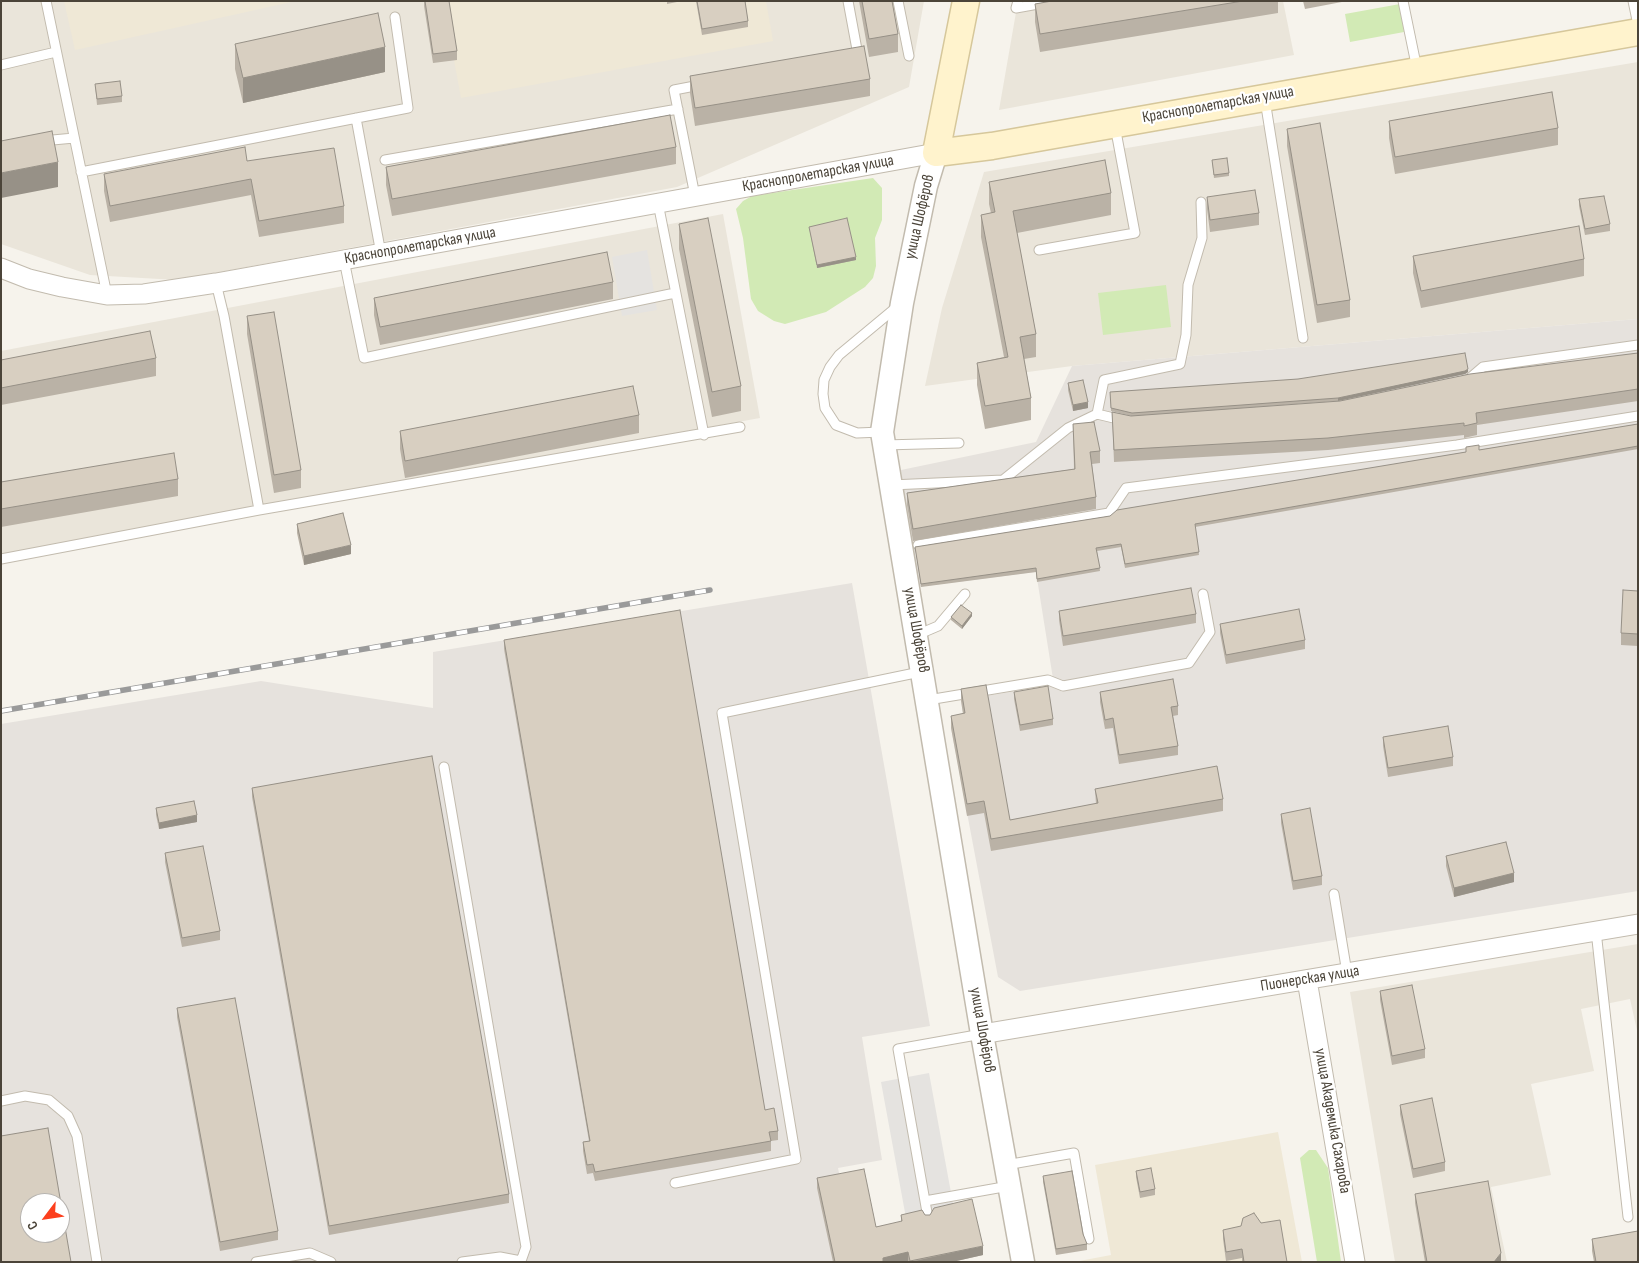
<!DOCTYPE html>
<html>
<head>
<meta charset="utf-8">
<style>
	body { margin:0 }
	#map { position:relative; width:1639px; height:1263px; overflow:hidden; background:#f6f3ec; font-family:"Sofia Sans Condensed",sans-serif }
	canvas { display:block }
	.frame { position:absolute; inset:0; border:2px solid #4b4439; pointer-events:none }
	.north { position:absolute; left:20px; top:1193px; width:50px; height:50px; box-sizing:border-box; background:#fff; border:1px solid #b7b4b0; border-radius:50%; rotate:239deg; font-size:14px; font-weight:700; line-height:20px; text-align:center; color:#4b4439 }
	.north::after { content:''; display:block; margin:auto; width:18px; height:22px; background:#fc3f1d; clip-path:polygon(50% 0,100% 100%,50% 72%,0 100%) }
</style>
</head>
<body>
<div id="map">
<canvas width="1639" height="1263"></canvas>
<div class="frame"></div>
<div class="north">С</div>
</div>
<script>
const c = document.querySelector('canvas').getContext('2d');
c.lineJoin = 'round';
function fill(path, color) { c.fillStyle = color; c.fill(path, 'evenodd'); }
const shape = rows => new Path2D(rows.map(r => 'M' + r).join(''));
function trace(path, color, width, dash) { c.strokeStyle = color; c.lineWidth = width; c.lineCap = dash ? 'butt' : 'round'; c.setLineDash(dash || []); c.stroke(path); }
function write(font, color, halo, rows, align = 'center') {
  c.font = font + ' "Sofia Sans Condensed",sans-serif'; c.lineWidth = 4.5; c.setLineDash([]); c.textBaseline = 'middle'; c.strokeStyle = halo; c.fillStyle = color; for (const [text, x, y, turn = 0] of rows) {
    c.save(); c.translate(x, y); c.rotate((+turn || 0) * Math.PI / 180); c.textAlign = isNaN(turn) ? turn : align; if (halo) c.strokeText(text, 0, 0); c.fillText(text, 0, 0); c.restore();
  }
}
fill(shape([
	[1,1,924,1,909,87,677,187,177,280,90,275,1,244],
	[1018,1,1283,1,1294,55,999,110],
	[1638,62,1638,319,1072,366,925,386,942,308,984,172],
	[723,214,760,418,1,554,1,351],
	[1638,944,1638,1035,1630,999,1581,1009,1594,1071,1531,1084,1551,1175,1491,1187,1507,1262,1395,1262,1350,992]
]), '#eae5da');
fill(shape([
	[1638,319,1638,891,1020,991,998,977,951,728,965,725,961,700,1054,685,1036,572,917,587,901,470,1036,442,1072,366],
	[852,583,930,1026,862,1037,882,1160,838,1168,857,1262,1,1262,1,724,261,681,433,708,433,652],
	[30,1203,60,1203,60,1233,30,1233]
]), '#e6e2dd');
fill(shape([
	[64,1,296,1,75,50],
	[443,1,766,1,773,41,461,98],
	[1278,1132,1302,1262,1074,1262,1111,1255,1095,1165]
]), '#efe8d6');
fill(shape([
	[1400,4,1404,32,1350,42,1345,14],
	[873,178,882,188,882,220,875,238,876,266,873,278,865,287,826,312,785,324,774,321,758,311,751,299,743,238,736,209,743,201,752,196],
	[1166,285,1171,327,1103,335,1098,293],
	[1309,1150,1316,1150,1328,1168,1341,1262,1317,1262,1300,1158]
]), '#d2eab5');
fill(shape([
	[647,250,657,310,622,316,612,257],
	[929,1073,954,1209,906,1218,881,1082]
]), '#e5e3e0');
const service = shape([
	[46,1,107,295],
	[848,1,858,55,855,56],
	[898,1,909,56],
	[1018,1,1016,8,1055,1],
	[1403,1,1417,69],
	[1633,1,1638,25],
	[1,65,56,52],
	[1265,100,1303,338],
	[356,118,381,254],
	[42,141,74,138],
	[385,160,678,109],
	[81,172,408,108,395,17],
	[695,196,674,90,700,85],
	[658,203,704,435],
	[1039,250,1135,233,1115,126],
	[344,260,364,358,675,293],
	[216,283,224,316,259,510],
	[1469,379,1483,367,1638,345],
	[1097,414,1104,380,1180,364,1186,335,1188,285,1202,238,1201,202],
	[882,432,857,433,836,425,825,408,823,394,824,380,830,367,839,355,898,306],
	[884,445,959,443],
	[891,485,1003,480,1068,428,1097,414,1122,420],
	[918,545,1109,513,1126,488,1457,445,1638,416],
	[1,559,259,510,740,427],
	[917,635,938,626,965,594],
	[928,700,1048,680,1063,686,1189,663,1210,632,1203,594],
	[444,767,526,1247,521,1261,500,1257,462,1262],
	[1334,894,1347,973],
	[1596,931,1628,1217],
	[1,1101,25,1096,49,1100,68,1116,77,1136,97,1262],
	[1006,1165,1074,1153,1089,1239],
	[675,1183,796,1159,722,713,920,672],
	[925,1201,1009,1186],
	[928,1218,898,1049,982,1034],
	[256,1262,310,1253,331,1262]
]);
const minor = shape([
	[1,268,29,279,62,287,107,295,144,294,216,283,936,153],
	[1307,980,1355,1262],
	[982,1034,1638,924]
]);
const tertiary = shape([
	[936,153,926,186,902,303,882,432,982,1034,1023,1262]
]);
const secondary = shape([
	[966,1,936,153,992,146,1638,32]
]);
trace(service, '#c2bbae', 11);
trace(minor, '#c2bbae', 21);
trace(tertiary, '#c2bbae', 25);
trace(secondary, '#d6c79b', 29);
trace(service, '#fff', 9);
trace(minor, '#fff', 19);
trace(tertiary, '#fff', 22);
trace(secondary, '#fff3cd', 26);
const rail = shape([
	[1,711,710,590]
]);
trace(rail, '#9a9a9a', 5.5);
trace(rail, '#fff', 4, [11]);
fill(shape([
	[424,1,449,1,457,51,457,60,433,63,424,6],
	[667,1,682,1,667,4],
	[696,1,745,1,748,21,748,27,702,35],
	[859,1,892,1,898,34,898,52,869,57],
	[1052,1,1278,1,1278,13,1040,52,1035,22,1035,4],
	[1303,1,1347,1,1305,9],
	[235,44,385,72,243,103,235,69],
	[690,76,870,79,870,96,695,126,690,93],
	[95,84,122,96,122,102,97,105],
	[1389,121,1558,128,1558,145,1395,174,1389,138],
	[1287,129,1350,300,1350,317,1317,323,1287,146],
	[676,147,676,164,392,216,386,185,386,167],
	[1212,160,1229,173,1229,176,1214,178],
	[247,161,344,206,344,223,259,237,251,195,110,222,104,191,104,174],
	[989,182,1111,193,1111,215,1017,233,1036,334,1036,357,1024,359,1031,398,1031,420,985,429,977,385,977,363,1004,357,981,237,981,215,991,213,989,204],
	[1207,197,1259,213,1259,225,1210,232,1207,209],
	[1579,199,1610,224,1610,231,1585,235,1579,206],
	[679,224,741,386,741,411,712,417,679,249],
	[809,227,856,260,817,268],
	[1413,256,1584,259,1584,276,1421,308,1413,273],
	[613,282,613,299,380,345,374,315,374,298],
	[247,316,301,470,301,488,274,493,247,334],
	[1638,353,1638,401,1477,425,1477,435,1464,438,1464,435,1328,450,1114,462,1112,412,1131,416,1340,401],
	[156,358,156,376,1,405,1,360],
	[1468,372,1465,374,1338,401,1132,416,1111,411,1110,392],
	[1068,383,1088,408,1073,411,1068,390],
	[639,415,639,433,405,478,400,449,400,431],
	[1073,424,1100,451,1100,463,1092,464,1096,497,1096,509,913,541,907,505,907,493,1074,469],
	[1638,424,1638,449,1195,527,1199,555,1125,568,1121,547,1097,551,1100,571,1037,582,1036,572,921,587,915,547,1110,516,1466,452,1466,447,1479,450],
	[178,479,178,496,1,527,1,482],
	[297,524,351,554,304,565,297,533],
	[1638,591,1638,646,1621,645,1621,633],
	[1059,611,1196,614,1196,623,1063,646,1059,620],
	[972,616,962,629,951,620,951,617],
	[1220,624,1305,640,1305,649,1226,664,1220,633],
	[504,640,765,1110,778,1131,778,1140,771,1141,771,1151,595,1181,593,1173,587,1174,583,1151,583,1142,589,1141,504,649],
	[961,689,1010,820,1096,804,1095,789,1223,799,1223,811,991,851,984,813,967,816,951,728,951,716,963,714,961,701],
	[1014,692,1053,719,1053,725,1020,731,1014,699],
	[1100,692,1178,706,1178,715,1173,716,1178,746,1178,755,1119,764,1113,728,1105,729,1100,702],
	[1383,737,1453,757,1453,766,1388,777,1383,746],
	[252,788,509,1194,509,1203,329,1235,252,797],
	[156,808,197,822,159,829,156,815],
	[1281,814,1322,876,1322,885,1293,890,1281,823],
	[165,853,220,931,220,940,182,947,165,862],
	[1446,856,1514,882,1454,897,1446,866],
	[1380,991,1425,1049,1425,1058,1392,1065,1380,1000],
	[177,1008,278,1231,278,1240,220,1251,177,1017],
	[1400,1105,1445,1162,1445,1171,1413,1178,1400,1114],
	[1136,1171,1155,1189,1155,1195,1140,1198,1136,1177],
	[1043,1176,1087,1244,1087,1250,1056,1255,1043,1182],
	[817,1178,876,1227,901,1222,901,1215,925,1215,983,1255,952,1262,833,1262,817,1188],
	[1415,1194,1501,1262,1425,1262,1415,1203],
	[1223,1230,1287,1262,1242,1262,1242,1258,1226,1261,1223,1239],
	[1592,1239,1638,1262,1594,1262,1592,1251]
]), '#bab2a6');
fill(shape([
	[385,47,385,72,243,103,243,78],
	[58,162,58,187,1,198,1,173],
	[856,257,856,260,817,268,817,265],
	[1468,369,1468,372,1465,374,1338,401,1338,398],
	[1088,402,1088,408,1073,411,1073,405],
	[351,545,351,554,304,565,304,556],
	[972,613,972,616,962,629,962,626],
	[197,815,197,822,159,829,159,823],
	[1514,873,1514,882,1454,897,1454,888],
	[983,1246,983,1255,952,1262,910,1262],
	[908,1252,908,1261,883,1262,883,1258],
	[1501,1253,1501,1262,1494,1262]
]), '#979187');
const building = shape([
	[425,1,449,1,457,51,433,54,425,1],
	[697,1,745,1,748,21,702,29,697,1],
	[862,1,892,1,898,34,869,39,862,1],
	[1052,1,1243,1,1040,34,1035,4,1052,1],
	[378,13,385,47,243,78,235,44,378,13],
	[864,46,870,79,695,108,690,76,864,46],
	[120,81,122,96,97,99,95,84,120,81],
	[1552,92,1558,128,1395,157,1389,121,1552,92],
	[670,115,676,147,392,199,386,167,670,115],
	[1320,123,1350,300,1317,305,1287,129,1320,123],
	[52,131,58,162,1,173,1,141,52,131],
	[245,147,247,161,334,148,344,206,259,221,251,179,110,206,104,174,245,147],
	[1227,158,1229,173,1214,175,1212,160,1227,158],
	[1105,160,1111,193,1013,211,1036,334,1020,337,1031,398,985,406,977,363,1008,357,981,215,995,212,989,182,1105,160],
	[1255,190,1259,213,1210,220,1207,197,1255,190],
	[1604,196,1610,224,1585,229,1579,199,1604,196],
	[708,218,741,386,712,392,679,224,708,218],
	[847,218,856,257,817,265,809,227,847,218],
	[1579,226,1584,259,1421,291,1413,256,1579,226],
	[607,252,613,282,380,327,374,298,607,252],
	[274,312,301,470,274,475,247,316,274,312],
	[150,331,156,358,1,388,1,360,150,331],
	[1465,353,1468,369,1465,371,1338,398,1132,413,1111,408,1110,392,1298,379,1465,353],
	[1638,353,1638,389,1476,413,1477,423,1464,426,1464,423,1328,438,1114,450,1112,412,1131,416,1340,401,1470,374,1638,353],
	[1083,380,1088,402,1073,405,1068,383,1083,380],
	[633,386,639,415,405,461,400,431,633,386],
	[1094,422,1100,451,1090,452,1096,497,913,529,907,493,1075,469,1073,424,1094,422],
	[1638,424,1638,446,1195,524,1199,552,1125,564,1121,544,1096,548,1100,568,1037,579,1036,568,921,584,915,547,1110,516,1117,510,1466,452,1466,447,1479,445,1479,450,1638,424],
	[174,453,178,479,1,509,1,482,174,453],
	[343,513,351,545,304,556,297,524,343,513],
	[1191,588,1196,614,1063,636,1059,611,1191,588],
	[1623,590,1638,591,1638,634,1621,633,1623,590],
	[961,605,972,613,962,626,951,617,961,605],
	[1299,609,1305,640,1226,655,1220,624,1299,609],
	[680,610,765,1110,774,1108,778,1131,769,1132,771,1141,595,1172,593,1164,587,1165,583,1142,590,1141,504,640,680,610],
	[1173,679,1178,706,1171,707,1178,746,1119,755,1113,718,1105,720,1100,692,1173,679],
	[986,685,1010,820,1098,803,1095,789,1217,766,1223,799,991,839,984,801,967,804,951,716,965,713,961,689,986,685],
	[1048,686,1053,719,1020,725,1014,692,1048,686],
	[1448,726,1453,757,1388,768,1383,737,1448,726],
	[432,756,509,1194,329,1226,252,788,432,756],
	[194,801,197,815,159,823,156,808,194,801],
	[1310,808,1322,876,1293,881,1281,814,1310,808],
	[1506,842,1514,873,1454,888,1446,856,1506,842],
	[203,846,220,931,182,938,165,853,203,846],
	[1412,985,1425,1049,1392,1056,1380,991,1412,985],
	[235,998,278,1231,220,1242,177,1008,235,998],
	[1432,1098,1445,1162,1413,1169,1400,1105,1432,1098],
	[48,1128,71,1262,1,1262,1,1136,48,1128],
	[30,1203,60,1203,60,1233,30,1233,30,1203],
	[1151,1168,1155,1189,1140,1192,1136,1171,1151,1168],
	[864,1169,876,1227,902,1221,901,1215,922,1210,925,1215,930,1215,934,1208,972,1199,983,1246,910,1261,908,1252,883,1258,883,1262,835,1262,817,1178,864,1169],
	[1072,1171,1083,1234,1087,1244,1056,1249,1043,1176,1072,1171],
	[1488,1181,1501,1253,1494,1262,1427,1262,1415,1194,1488,1181],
	[1254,1213,1261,1223,1280,1220,1287,1262,1244,1262,1242,1249,1226,1252,1223,1230,1241,1226,1243,1218,1254,1213],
	[1638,1231,1638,1262,1596,1262,1592,1239,1638,1231]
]);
fill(building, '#d8cfc1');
trace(building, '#979187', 1);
write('16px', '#4b4439', '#fff', [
	["Краснопролетарская улица",1218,105,-10],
	["Краснопролетарская улица",818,174,-10],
	["улица Шофёров",920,217,-77],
	["Краснопролетарская улица",420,246,-10],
	["улица Шофёров",916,630,80],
	["Пионерская улица",1310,979,-9],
	["улица Шофёров",982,1030,80],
	["улица Академика Сахарова",1332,1121,80]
]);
</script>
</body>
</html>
